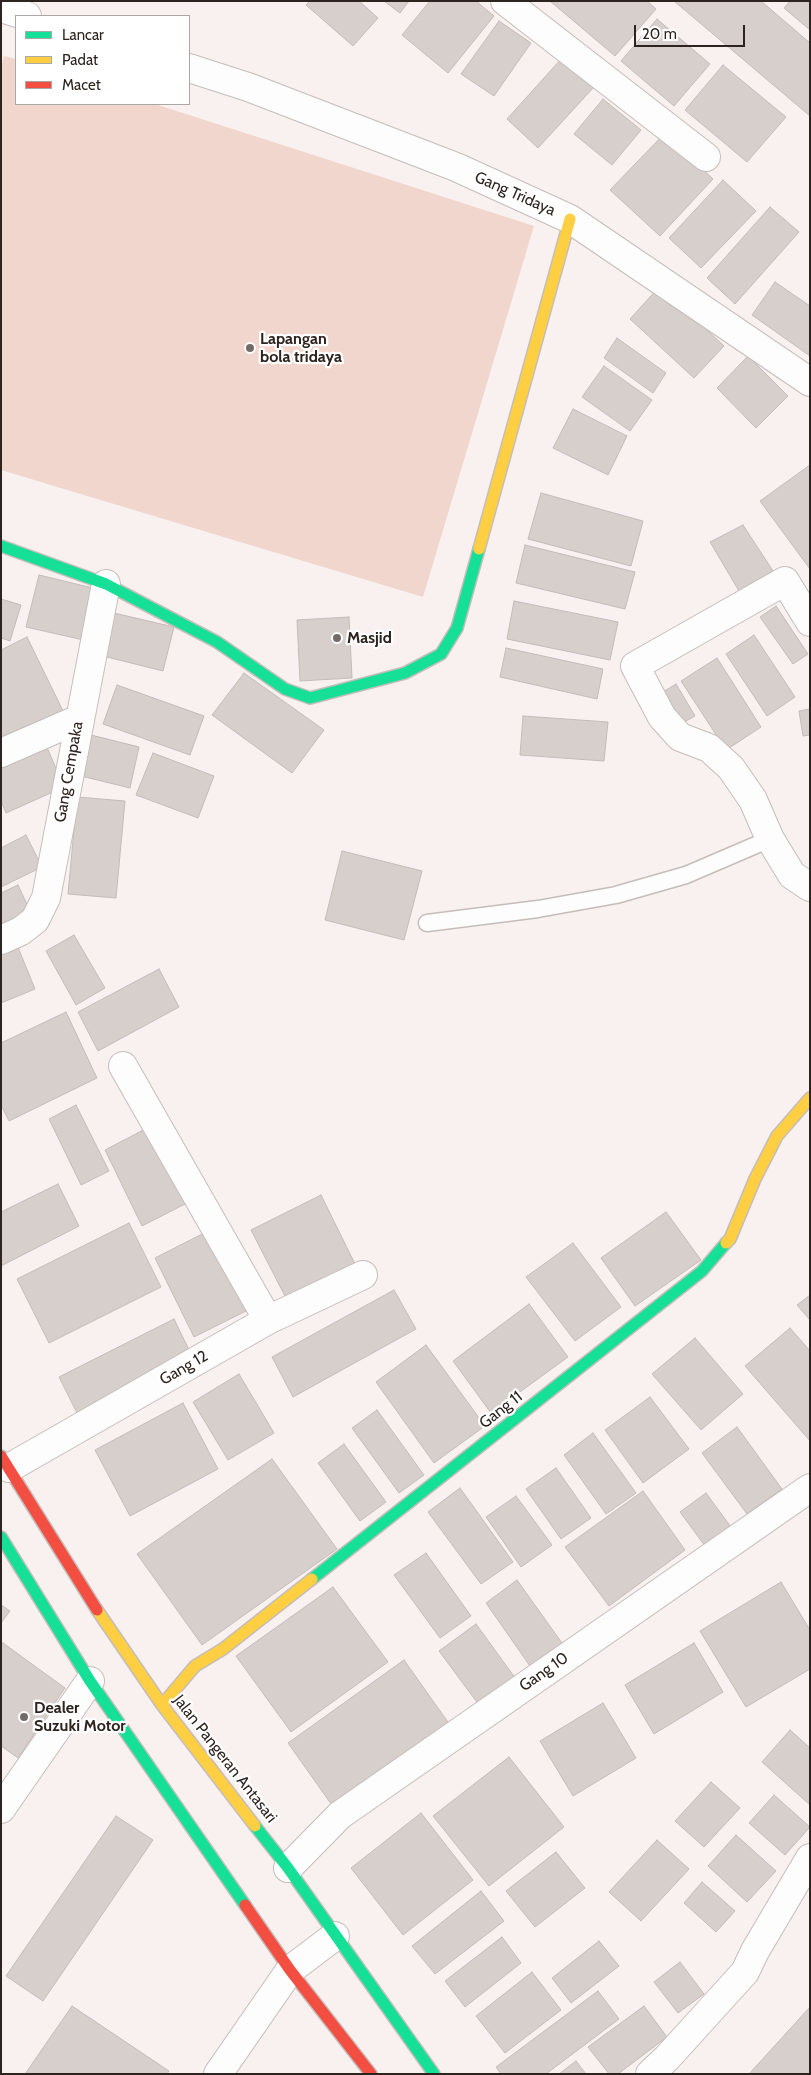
<!DOCTYPE html>
<html>
<head>
<meta charset="utf-8">
<style>
	body { margin:0 }
	#map { position:relative; width:811px; height:2075px; overflow:hidden; background:#f8f1f0; font-family:Cabin,sans-serif }
	canvas { display:block }
	.frame { position:absolute; inset:0; border:2px solid #2d231f; pointer-events:none }
	.legend { position:absolute; left:15px; top:15px; width:175px; height:90px; box-sizing:border-box; background:#fff; border:1px solid #aba7a5; margin:0; padding:6px 9px; list-style:none; font-size:15px; color:#2d231f }
	.legend li { display:flex; align-items:center; gap:10px; height:25px }
	.legend b { width:25px; border:1px solid #aba7a5 }
	.scale { position:absolute; left:634px; top:25px; width:111px; height:22px; box-sizing:border-box; border:2px solid #2d231f; border-top:0; padding-left:6px; font-size:15px; line-height:18px; white-space:nowrap; color:#2d231f; -webkit-text-stroke:4px #fff; paint-order:stroke }
</style>
</head>
<body>
<div id="map">
<canvas width="811" height="2075"></canvas>
<div class="frame"></div>
<ul class="legend">
<li><b style="height:6px;background:#16e098"></b>Lancar</li>
<li><b style="height:6px;background:#ffcf43"></b>Padat</li>
<li><b style="height:6px;background:#f24e42"></b>Macet</li>
</ul>
<div class="scale">20 m</div>
</div>
<script>
const c = document.querySelector('canvas').getContext('2d');
c.lineJoin = 'round';
function fill(path, color) { c.fillStyle = color; c.fill(path, 'evenodd'); }
const shape = rows => new Path2D(rows.map(r => 'M' + r).join(''));
function trace(path, color, width, dash) { c.strokeStyle = color; c.lineWidth = width; c.lineCap = dash ? 'butt' : 'round'; c.setLineDash(dash || []); c.stroke(path); }
function write(font, color, halo, rows, align = 'center') {
  c.font = font + ' Cabin,sans-serif'; c.lineWidth = 4.5; c.setLineDash([]); c.textBaseline = 'middle'; c.strokeStyle = halo; c.fillStyle = color; for (const [text, x, y, turn = 0] of rows) {
    c.save(); c.translate(x, y); c.rotate((+turn || 0) * Math.PI / 180); c.textAlign = isNaN(turn) ? turn : align; if (halo) c.strokeText(text, 0, 0); c.fillText(text, 0, 0); c.restore();
  }
}
fill(shape([
	[4,56,16,59,16,104,155,104,534,226,423,597,1,470,1,67]
]), '#f0d6cc');
const building = shape([
	[310,1,359,1,378,18,353,46,306,5,310,1],
	[384,1,409,1,400,13,384,1],
	[430,1,476,1,494,16,448,73,402,35,430,1],
	[550,1,647,1,656,9,615,56,550,1],
	[674,1,761,1,810,43,810,116,674,1],
	[790,1,810,1,810,30,784,8,790,1],
	[657,19,710,64,674,106,621,61,657,19],
	[499,21,531,43,494,96,461,74,499,21],
	[562,58,594,87,538,148,507,119,562,58],
	[723,65,786,117,747,162,685,110,723,65],
	[603,99,641,130,612,165,574,134,603,99],
	[665,133,713,179,660,236,610,190,665,133],
	[723,180,756,211,701,268,669,238,723,180],
	[770,207,799,232,735,304,707,278,770,207],
	[775,282,810,306,810,356,752,315,775,282],
	[660,286,724,346,694,378,630,319,660,286],
	[617,338,666,373,653,393,604,358,617,338],
	[748,356,788,396,756,428,717,388,748,356],
	[604,366,652,400,630,431,582,397,604,366],
	[573,409,627,436,608,475,553,448,573,409],
	[810,465,810,569,760,501,810,465],
	[541,493,643,521,631,566,528,539,541,493],
	[743,525,773,571,739,591,710,542,743,525],
	[525,545,635,572,625,609,516,583,525,545],
	[39,575,101,590,88,641,26,627,39,575],
	[1,599,21,605,10,641,1,638,1,599],
	[514,601,618,622,610,660,507,639,514,601],
	[776,606,808,654,793,664,760,617,776,606],
	[114,613,174,627,163,671,103,656,114,613],
	[349,617,352,678,300,681,297,620,349,617],
	[754,635,795,697,767,716,726,654,754,635],
	[27,637,66,717,1,749,1,650,27,637],
	[506,648,603,669,597,699,500,677,506,648],
	[717,658,761,727,726,750,681,681,717,658],
	[244,673,324,730,292,773,212,715,244,673],
	[676,684,695,716,677,726,658,695,676,684],
	[117,685,204,716,190,755,103,724,117,685],
	[810,709,810,735,803,736,799,711,810,709],
	[523,716,608,722,604,761,520,755,523,716],
	[91,735,139,747,130,788,81,776,91,735],
	[46,745,64,787,6,813,1,801,1,765,46,745],
	[153,753,214,776,198,818,136,795,153,753],
	[77,797,125,801,116,898,68,894,77,797],
	[26,835,42,867,1,887,1,848,26,835],
	[342,851,422,871,404,940,325,920,342,851],
	[18,885,31,913,1,926,1,893,18,885],
	[74,935,105,988,76,1005,46,951,74,935],
	[17,945,35,989,1,1003,1,951,17,945],
	[159,969,179,1007,98,1051,78,1012,159,969],
	[66,1012,97,1078,9,1121,1,1105,1,1043,66,1012],
	[76,1105,109,1171,81,1185,49,1119,76,1105],
	[151,1126,189,1202,142,1226,105,1150,151,1126],
	[58,1184,79,1226,1,1266,1,1212,58,1184],
	[321,1195,357,1268,288,1302,251,1230,321,1195],
	[666,1212,701,1260,635,1306,601,1258,666,1212],
	[129,1223,161,1287,49,1343,17,1279,129,1223],
	[212,1229,252,1308,194,1337,155,1258,212,1229],
	[573,1243,621,1307,575,1341,526,1277,573,1243],
	[394,1290,416,1329,293,1397,272,1357,394,1290],
	[810,1295,810,1320,797,1305,810,1295],
	[529,1304,568,1357,491,1413,453,1361,529,1304],
	[174,1319,192,1356,77,1413,59,1377,174,1319],
	[790,1328,810,1351,810,1441,745,1366,790,1328],
	[695,1338,743,1394,701,1430,652,1374,695,1338],
	[426,1345,485,1426,434,1463,376,1382,426,1345],
	[239,1374,274,1433,228,1460,193,1402,239,1374],
	[650,1397,689,1449,643,1483,605,1430,650,1397],
	[183,1403,218,1469,130,1516,95,1450,183,1403],
	[377,1410,424,1475,399,1493,352,1428,377,1410],
	[737,1427,782,1489,747,1514,702,1453,737,1427],
	[593,1433,636,1493,606,1514,564,1455,593,1433],
	[344,1444,386,1502,360,1521,318,1463,344,1444],
	[272,1459,337,1549,202,1645,137,1554,272,1459],
	[556,1468,591,1518,561,1539,526,1489,556,1468],
	[460,1488,513,1562,481,1584,428,1512,460,1488],
	[643,1491,685,1550,609,1606,565,1547,643,1491],
	[706,1493,731,1527,705,1546,680,1512,706,1493],
	[516,1496,552,1545,521,1567,486,1517,516,1496],
	[426,1553,471,1616,440,1638,394,1575,426,1553],
	[517,1580,562,1643,530,1666,486,1603,517,1580],
	[781,1582,810,1630,810,1669,746,1707,700,1631,781,1582],
	[333,1587,388,1662,291,1732,236,1656,333,1587],
	[1,1605,10,1611,1,1623,1,1605],
	[476,1624,516,1679,479,1705,439,1651,476,1624],
	[3,1643,65,1688,18,1758,1,1746,1,1646,3,1643],
	[694,1643,723,1692,654,1734,625,1685,694,1643],
	[404,1660,450,1725,334,1808,288,1743,404,1660],
	[603,1703,636,1758,573,1796,540,1741,603,1703],
	[790,1730,810,1748,810,1805,762,1762,790,1730],
	[509,1757,564,1827,489,1886,433,1816,509,1757],
	[711,1782,740,1808,704,1847,675,1821,711,1782],
	[774,1795,810,1827,785,1855,749,1823,774,1795],
	[421,1813,473,1880,403,1935,351,1868,421,1813],
	[116,1816,153,1840,43,2001,6,1976,116,1816],
	[736,1835,776,1871,747,1902,708,1866,736,1835],
	[657,1840,689,1869,641,1921,609,1892,657,1840],
	[556,1852,585,1888,535,1927,506,1891,556,1852],
	[702,1882,735,1911,716,1932,684,1903,702,1882],
	[481,1891,504,1921,435,1974,412,1946,481,1891],
	[502,1937,521,1963,465,2007,445,1981,502,1937],
	[599,1941,619,1966,571,2003,552,1978,599,1941],
	[680,1962,704,1994,678,2013,654,1982,680,1962],
	[532,1972,561,2010,505,2053,476,2016,532,1972],
	[598,1991,619,2019,546,2074,501,2074,496,2067,598,1991],
	[72,2006,169,2071,167,2074,25,2074,72,2006],
	[644,2006,667,2037,618,2074,609,2074,588,2047,644,2006],
	[810,2007,810,2074,749,2074,810,2007],
	[576,2061,586,2074,559,2074,576,2061]
]);
fill(building, '#d7cfcc');
trace(building, '#c3bbb9', 1);
const lane = shape([
	[427,923,538,909,616,895,686,875,770,839]
]);
const street = shape([
	[505,1,706,157],
	[1,8,27,16],
	[189,68,248,87,456,167,570,219,810,382],
	[810,622,785,581,635,666,662,717,680,737,709,748,731,768,753,800,770,839,792,875,810,887],
	[1,753,79,719],
	[1,940,21,931,35,920,46,898,106,584],
	[123,1066,268,1320],
	[9,1468,268,1320,363,1275],
	[1,1809,90,1681],
	[288,1868,340,1815,810,1488],
	[218,2074,290,1970,335,1936],
	[650,2074,667,2058,745,1972,755,1951,810,1858]
]);
const fast = shape([
	[1,546,106,584,217,642,285,689,310,698,405,673,441,654,457,628,479,549],
	[1,1537,90,1681,245,1905],
	[312,1579,702,1271,726,1243],
	[255,1826,288,1868,434,2074]
]);
const slow = shape([
	[479,549,570,219],
	[726,1243,730,1239,755,1179,777,1136,810,1098],
	[97,1610,162,1705,255,1826],
	[162,1705,195,1666,223,1649,312,1579]
]);
const jam = shape([
	[1,1456,97,1610],
	[245,1905,290,1970,371,2074]
]);
trace(lane, '#c4bdba', 19);
trace(street, '#c4bdba', 30);
trace(fast, '#c4bdba', 14);
trace(slow, '#c4bdba', 14);
trace(jam, '#c4bdba', 14);
trace(lane, '#fefdfd', 16);
trace(street, '#fefdfd', 28);
trace(fast, '#16e098', 11);
trace(slow, '#ffcf43', 11);
trace(jam, '#f24e42', 11);
for (const [x, y, r, color] of [
	[250,348,5,"#746b68"],
	[337,638,5,"#746b68"],
	[24,1717,5,"#746b68"]
]) { const dot = new Path2D(); dot.arc(x, y, r, 0, 2 * Math.PI); c.fillStyle = color; c.fill(dot); trace(dot, '#fff', 2); }
write('16px', '#2d231f', '#fff', [
	["Gang Tridaya",515,194,24],
	["Gang Cempaka",69,772,-80],
	["Gang 12",184,1368,-30],
	["Gang 11",501,1410,-38],
	["Gang 10",544,1672,-35],
	["Jalan Pangeran Antasari",225,1759,52]
]);
write('bold 16px', '#2d231f', '#fff', [
	["Lapangan",260,339],
	["bola tridaya",260,357],
	["Masjid",347,638],
	["Dealer",34,1708],
	["Suzuki Motor",34,1726]
], 'left');
</script>
</body>
</html>
